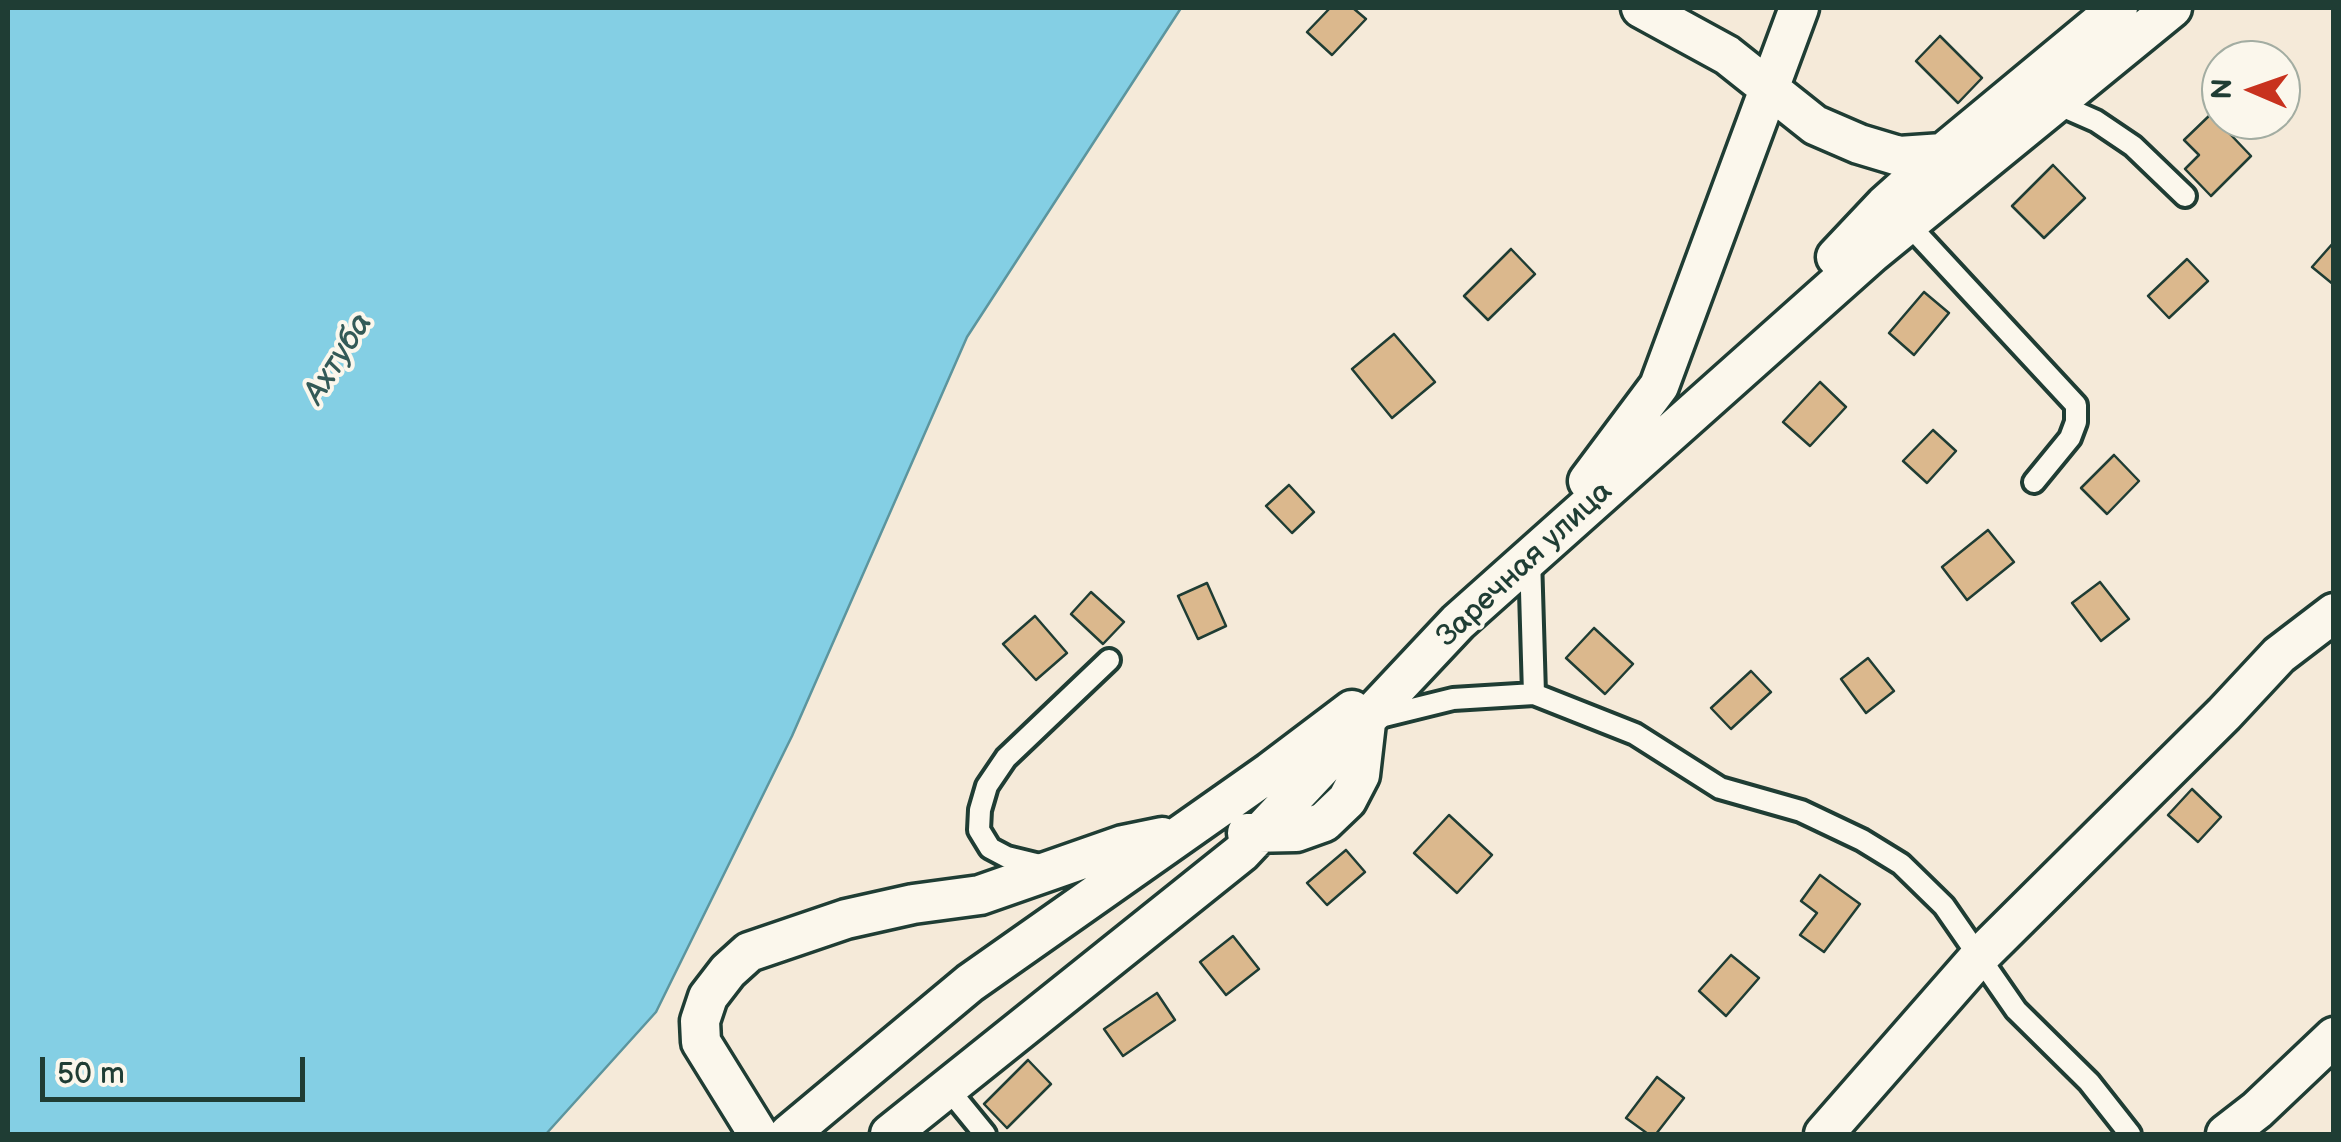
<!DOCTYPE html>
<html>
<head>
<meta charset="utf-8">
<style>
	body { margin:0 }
	#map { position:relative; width:2341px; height:1142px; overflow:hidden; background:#f5ead9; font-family:"Balsamiq Sans",sans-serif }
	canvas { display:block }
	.frame { position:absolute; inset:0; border:10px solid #1f3d34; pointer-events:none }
	.north { position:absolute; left:2201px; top:40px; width:100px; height:100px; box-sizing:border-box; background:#fbf7ec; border:2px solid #a3ada2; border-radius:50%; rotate:272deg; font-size:28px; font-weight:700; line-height:40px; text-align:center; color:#1f3d34 }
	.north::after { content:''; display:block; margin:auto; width:35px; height:45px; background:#c8321e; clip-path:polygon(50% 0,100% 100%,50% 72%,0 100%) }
	.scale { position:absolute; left:40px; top:1057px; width:265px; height:45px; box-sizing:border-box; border:5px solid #1f3d34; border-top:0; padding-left:12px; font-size:30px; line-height:35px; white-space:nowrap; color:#1f3d34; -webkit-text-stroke:8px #fbf7ec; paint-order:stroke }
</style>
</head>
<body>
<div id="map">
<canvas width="2341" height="1142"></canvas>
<div class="frame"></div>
<div class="north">N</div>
<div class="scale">50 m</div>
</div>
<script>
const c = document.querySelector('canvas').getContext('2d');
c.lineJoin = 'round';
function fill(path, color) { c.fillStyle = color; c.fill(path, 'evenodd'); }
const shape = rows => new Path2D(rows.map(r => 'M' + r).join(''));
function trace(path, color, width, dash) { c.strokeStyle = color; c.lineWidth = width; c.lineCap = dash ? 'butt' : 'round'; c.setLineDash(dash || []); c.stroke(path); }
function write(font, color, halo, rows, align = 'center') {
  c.font = font + ' "Balsamiq Sans",sans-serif'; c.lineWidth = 8; c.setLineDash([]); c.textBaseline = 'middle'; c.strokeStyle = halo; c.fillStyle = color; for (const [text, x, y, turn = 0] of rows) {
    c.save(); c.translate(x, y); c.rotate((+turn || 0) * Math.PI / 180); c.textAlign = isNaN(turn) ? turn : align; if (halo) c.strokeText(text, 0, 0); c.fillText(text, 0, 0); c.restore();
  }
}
const water = shape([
	[8,8,1181,8,967,337,792,736,656,1012,546,1134,8,1134,8,8]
]);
fill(water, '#84cfe4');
trace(water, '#5c959e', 2.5);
const building = shape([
	[1330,8,1353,8,1366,19,1332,55,1307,32,1330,8],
	[1940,36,1982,78,1958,103,1916,61,1940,36],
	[2211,114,2251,156,2211,196,2185,169,2199,155,2184,140,2211,114],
	[2053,165,2085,198,2044,238,2012,206,2053,165],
	[2334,242,2334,285,2312,267,2334,242],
	[1511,249,1535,274,1488,320,1464,296,1511,249],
	[2187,259,2208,281,2169,318,2148,296,2187,259],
	[1924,292,1949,313,1914,355,1889,333,1924,292],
	[1394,334,1435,382,1392,418,1352,369,1394,334],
	[1820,382,1846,407,1810,446,1783,422,1820,382],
	[1933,430,1956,451,1927,483,1903,461,1933,430],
	[2114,455,2139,481,2107,514,2081,488,2114,455],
	[1289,485,1314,512,1292,533,1266,506,1289,485],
	[1988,530,2014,562,1967,600,1942,567,1988,530],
	[2100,582,2129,619,2101,641,2072,603,2100,582],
	[1207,583,1226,626,1198,639,1178,596,1207,583],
	[1091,592,1124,622,1103,644,1071,614,1091,592],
	[1035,616,1067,653,1036,680,1003,644,1035,616],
	[1594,628,1633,664,1605,694,1566,658,1594,628],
	[1868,658,1894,691,1866,713,1841,679,1868,658],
	[1751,671,1771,692,1731,729,1711,708,1751,671],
	[2192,789,2221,817,2198,842,2168,815,2192,789],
	[1449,815,1492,855,1457,893,1414,853,1449,815],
	[1346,850,1365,872,1327,905,1307,883,1346,850],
	[1820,875,1860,904,1824,952,1800,935,1817,913,1801,901,1820,875],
	[1233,936,1259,969,1226,995,1200,962,1233,936],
	[1731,955,1759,978,1726,1016,1699,991,1731,955],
	[1157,993,1175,1020,1123,1056,1104,1029,1157,993],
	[1028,1060,1051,1084,1007,1128,984,1104,1028,1060],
	[1657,1077,1684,1098,1656,1134,1648,1134,1626,1118,1657,1077]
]);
fill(building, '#dbb88d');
trace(building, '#1f3d34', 2.5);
const lane = shape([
	[2055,103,2096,121,2133,146,2185,196],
	[1908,224,2076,405,2076,422,2070,438,2034,482],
	[1530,557,1534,694],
	[1376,718,1453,699,1534,694,1635,734,1720,788,1801,811,1862,840,1901,864,1944,906,2016,1010,2089,1082,2130,1134],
	[1048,867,1007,857,990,848,979,830,980,810,987,786,1006,758,1109,660],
	[949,1090,985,1134]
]);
const street = shape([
	[1641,8,1727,55,1815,125,1859,144,1899,156,1943,153],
	[1836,257,1885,205,1943,153,2118,8],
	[1588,481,1659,386,1799,8],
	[1247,833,1296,832,1324,822,1347,800,1360,775,1367,714],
	[758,1134,701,1042,700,1021,708,997,728,971,749,952,846,919,913,904,980,895,1123,845,1162,837],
	[789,1134,970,983,1270,772,1352,710],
	[890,1134,1241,853,1458,622,1872,253,2172,8],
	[1824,1134,1979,957,2224,714,2279,655,2334,613],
	[2226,1134,2257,1110,2334,1037]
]);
trace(lane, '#1f3d34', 28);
trace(street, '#1f3d34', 45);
trace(lane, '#fbf7ec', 20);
trace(street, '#fbf7ec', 38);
write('30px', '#1f3d34', '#fbf7ec', [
	["Заречная улица",1525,565,-43]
]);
write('italic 32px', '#335a57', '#fbf7ec', [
	["Ахтуба",339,359,-58]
]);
</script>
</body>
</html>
